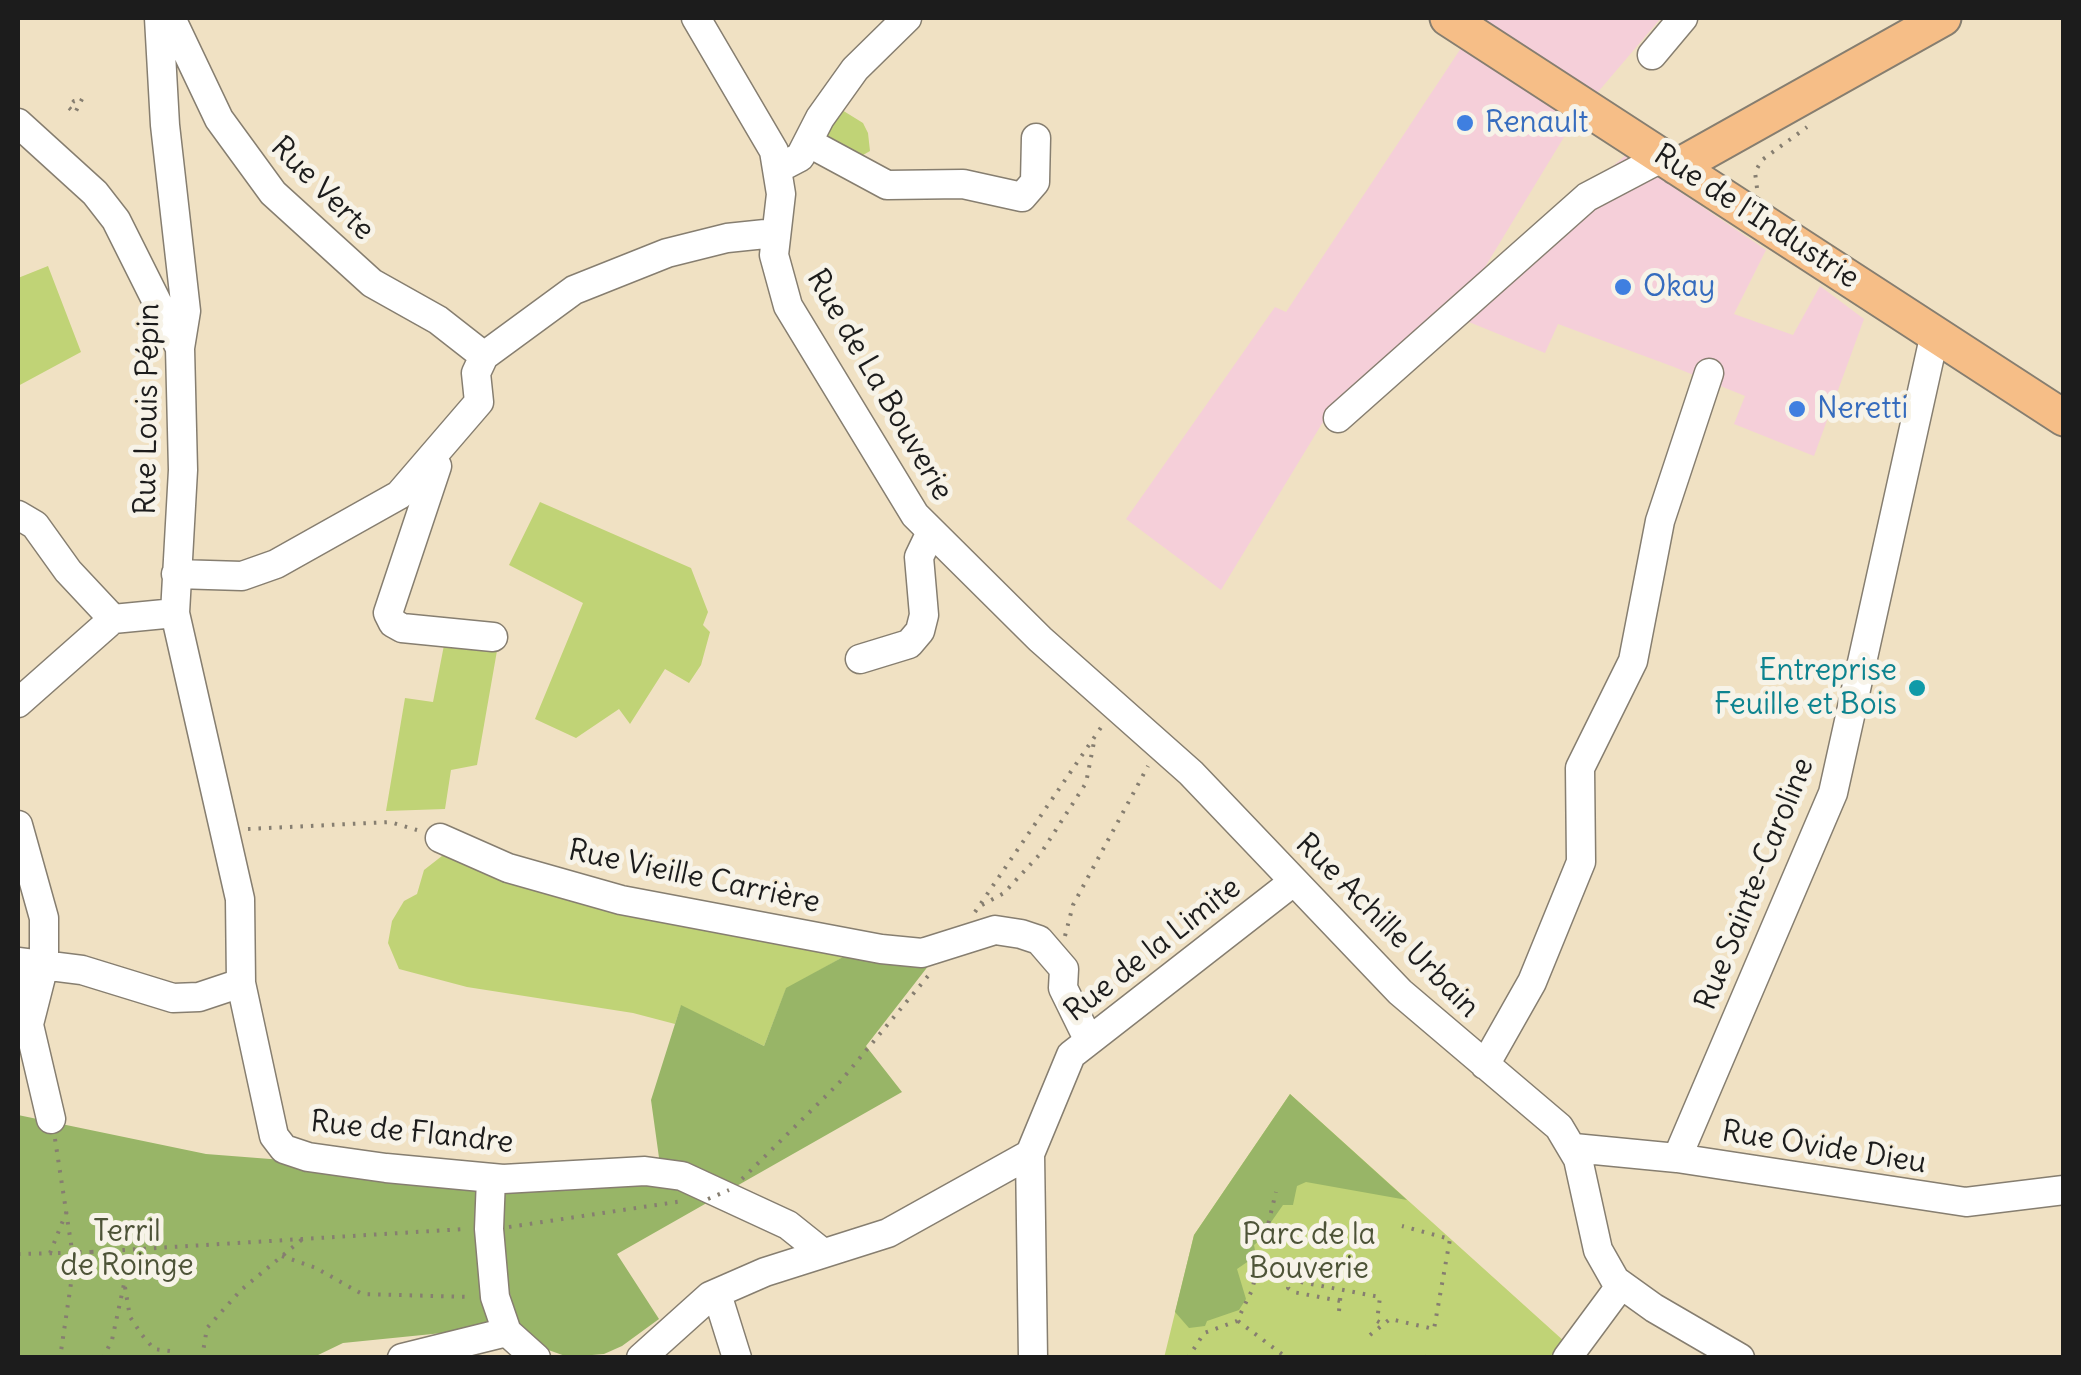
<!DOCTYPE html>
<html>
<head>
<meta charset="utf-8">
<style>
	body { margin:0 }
	#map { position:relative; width:2081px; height:1375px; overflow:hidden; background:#f0e1c3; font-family:Delius,sans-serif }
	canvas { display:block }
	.frame { position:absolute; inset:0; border:20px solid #1c1c1c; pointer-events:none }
</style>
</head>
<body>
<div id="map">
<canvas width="2081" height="1375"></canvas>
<div class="frame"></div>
</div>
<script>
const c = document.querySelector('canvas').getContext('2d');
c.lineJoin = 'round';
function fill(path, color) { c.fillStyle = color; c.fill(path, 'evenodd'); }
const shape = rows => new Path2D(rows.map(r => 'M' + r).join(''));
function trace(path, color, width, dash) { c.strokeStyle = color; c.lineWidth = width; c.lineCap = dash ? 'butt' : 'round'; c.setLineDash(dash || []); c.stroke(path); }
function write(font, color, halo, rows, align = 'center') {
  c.font = font + ' Delius,sans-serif'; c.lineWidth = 10; c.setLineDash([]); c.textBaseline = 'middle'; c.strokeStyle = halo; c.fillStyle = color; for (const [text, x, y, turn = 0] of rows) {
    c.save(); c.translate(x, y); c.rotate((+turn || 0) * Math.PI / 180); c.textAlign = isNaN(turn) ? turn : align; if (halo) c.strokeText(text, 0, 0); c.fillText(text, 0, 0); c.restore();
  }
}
fill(shape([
	[1481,18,1661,18,1575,119,1479,277,1626,155,1766,250,1734,314,1793,335,1820,286,1864,319,1814,456,1734,424,1745,396,1674,367,1558,324,1545,353,1442,311,1326,417,1221,590,1126,519,1275,307,1286,312]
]), '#f5cfd9');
fill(shape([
	[842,110,863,123,868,133,870,151,858,158,830,142,827,135],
	[48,266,81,352,18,386,18,278],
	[540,502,691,568,708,612,703,625,710,632,701,665,689,683,665,669,630,724,619,709,576,738,535,719,583,603,509,565],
	[445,640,498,645,477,765,451,770,445,809,386,811,405,698,433,702],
	[456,845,854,951,786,989,764,1046,681,1006,675,1024,633,1013,467,987,399,969,388,943,392,921,404,901,417,894,424,870],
	[1290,1094,1565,1342,1551,1358,1164,1358,1194,1235]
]), '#c0d376');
fill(shape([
	[854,951,936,956,866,1046,902,1092,617,1254,659,1319,622,1346,604,1354,568,1357,540,1347,518,1329,506,1276,512,1326,343,1343,314,1357,18,1357,18,1115,206,1154,386,1168,661,1172,651,1100,681,1005,764,1046,786,988],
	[1290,1094,1407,1200,1306,1182,1297,1186,1293,1205,1283,1205,1269,1225,1270,1232,1254,1245,1256,1256,1237,1269,1246,1299,1239,1310,1207,1321,1205,1326,1189,1328,1175,1312,1194,1235]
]), '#98b567');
const minor = shape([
	[159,18,165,125,186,311,180,348,183,470,175,613,240,899,241,983,274,1136,284,1149,308,1157,386,1168,503,1179,645,1171,682,1176,788,1225,823,1253],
	[171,18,219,119,273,193,372,283,438,320,484,356],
	[696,18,774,151,781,194,774,255,788,306,915,515,1040,639,1191,773,1400,992,1559,1127,1578,1159,1598,1250,1615,1280,1654,1308,1740,1358],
	[1652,55,1683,18],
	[18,123,95,193,116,220,180,348],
	[811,144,887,185,963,184,1022,197,1035,182,1036,138],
	[779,168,800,157,820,118,855,69,907,18],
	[1338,418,1587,197,1663,157],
	[437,466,388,613,393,623,402,628,493,637],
	[18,515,35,525,68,571,113,619],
	[176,574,242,576,276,564,399,495,479,402,476,373,484,356,574,290,667,253,727,238,775,233],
	[860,659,909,644,920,631,924,615,919,557,930,534],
	[18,703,113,619,175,613],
	[18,825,44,918,44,965,28,1028],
	[440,838,508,868,621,900,881,949,922,953,995,930,1021,934,1039,940,1064,969,1063,988,1089,1041],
	[18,962,82,970,173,998,199,997,241,983],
	[18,978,51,1119],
	[1485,1065,1532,982,1581,862,1580,768,1633,661,1660,521,1709,373],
	[1574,1148,1677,1158,1966,1202,2064,1190],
	[1677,1158,1833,793,1935,333],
	[491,1178,489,1229,495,1297,507,1332,536,1358],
	[717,1294,737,1358],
	[402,1358,507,1332],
	[641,1358,710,1296,765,1272,888,1233,1030,1154],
	[1033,1358,1030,1154,1071,1055,1293,882],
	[1567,1358,1621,1285]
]);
const major = shape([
	[1448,18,2064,418],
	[1677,167,1943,18]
]);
trace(minor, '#867e70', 31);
trace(major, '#867e70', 39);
trace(shape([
	[82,99,75,113,68,107,74,101,82,99],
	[1757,188,1755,172,1762,160,1807,127],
	[248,829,390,822,417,830],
	[982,905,1004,893,1041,853,1086,783,1094,742],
	[975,912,1102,726],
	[1065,936,1073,905,1148,766],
	[55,1139,74,1263,60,1358],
	[742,1179,839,1083,928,976],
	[509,1227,683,1201],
	[91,1252,465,1229],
	[50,1253,68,1208],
	[18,1254,58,1253],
	[282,1256,316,1268,362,1294,471,1297],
	[125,1287,130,1317,142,1335,154,1349,170,1351,175,1358],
	[1340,1301,1293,1292,1288,1288,1290,1280,1380,1297,1377,1321,1384,1325],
	[1339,1311,1341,1291],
	[1238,1321,1287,1358],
	[1370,1335,1390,1319,1434,1329,1450,1239,1402,1226],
	[103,1358,112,1340,124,1284,118,1265,105,1252],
	[202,1358,207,1328,241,1290,305,1237],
	[1188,1358,1204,1333,1237,1321,1252,1290,1276,1192],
	[1426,1358,1431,1351]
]), '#867e70', 4, [2.5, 8]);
trace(minor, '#fff', 28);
trace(major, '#f6be87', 35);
trace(shape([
	[708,1199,729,1190],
	[58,1253,91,1252]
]), '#867e70', 4, [2.5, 8]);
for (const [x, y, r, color] of [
	[1465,123,10,"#3f7fe0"],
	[1623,287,10,"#3f7fe0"],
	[1797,409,10,"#3f7fe0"],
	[1917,688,10,"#0f9aa8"]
]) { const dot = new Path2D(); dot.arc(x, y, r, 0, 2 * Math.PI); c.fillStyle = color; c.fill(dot); trace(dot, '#f7f3e8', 4); }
write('30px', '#366cbe', '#f7f3e8', [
	["Renault",1485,123],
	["Okay",1643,287],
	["Neretti",1817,409]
], 'left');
write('30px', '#1c1c1c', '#f7f3e8', [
	["Rue Verte",322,189,45],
	["Rue de l'Industrie",1756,217,33],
	["Rue de La Bouverie",879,385,60],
	["Rue Louis Pépin",148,409,-89],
	["Rue Vieille Carrière",694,877,12],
	["Rue Sainte-Caroline",1755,884,-68],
	["Rue Achille Urbain",1387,926,45],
	["Rue de la Limite",1153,950,-38],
	["Rue de Flandre",412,1133,6],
	["Rue Ovide Dieu",1824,1148,9]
]);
write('30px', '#0d838f', '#f7f3e8', [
	["Entreprise",1897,671],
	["Feuille et Bois",1897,705]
], 'right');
write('30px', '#4d5337', '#f7f3e8', [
	["Terril",127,1232],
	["de Roinge",127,1266],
	["Parc de la",1309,1235],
	["Bouverie",1309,1269]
]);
</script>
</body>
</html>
